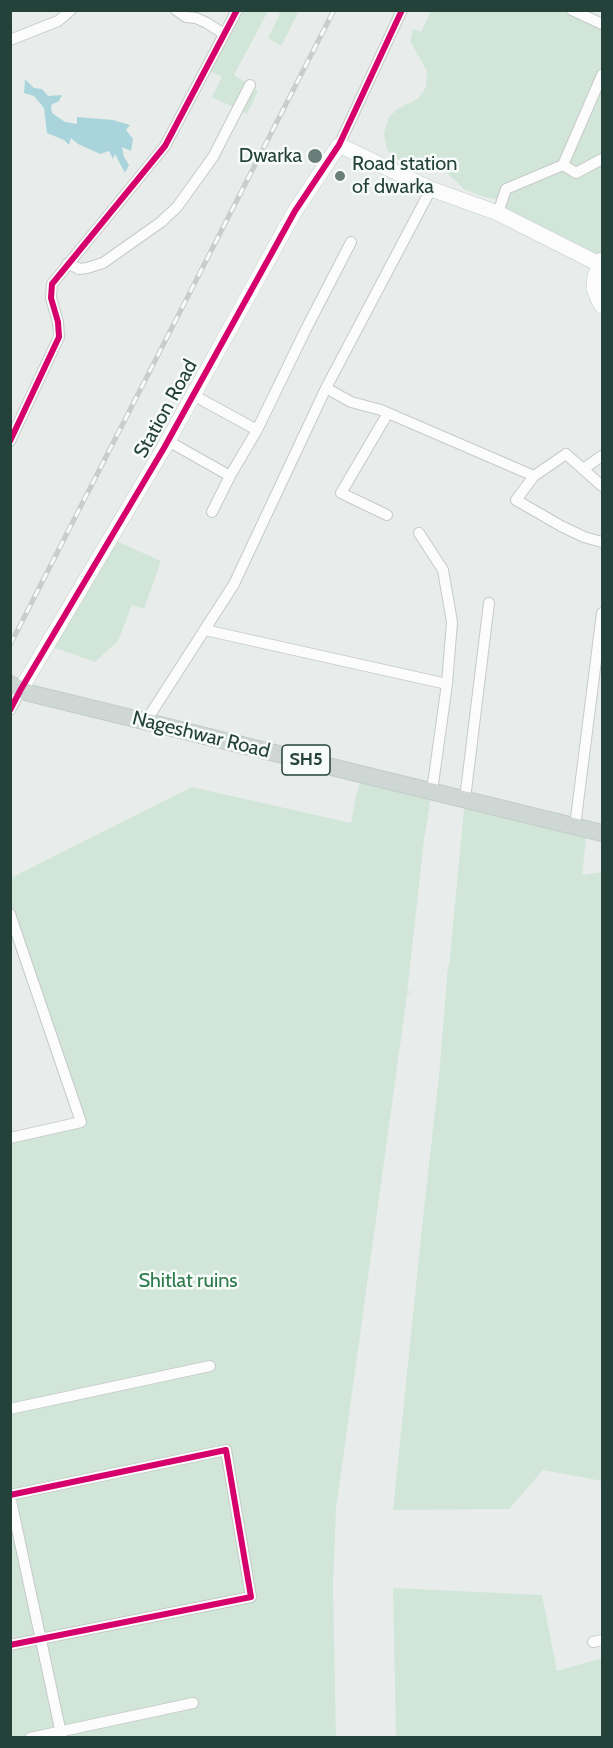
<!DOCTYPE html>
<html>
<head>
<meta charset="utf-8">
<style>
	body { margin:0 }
	#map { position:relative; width:613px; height:1748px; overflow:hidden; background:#e8edeb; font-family:Cabin,sans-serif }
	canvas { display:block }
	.frame { position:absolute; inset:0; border:12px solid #24423a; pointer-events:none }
</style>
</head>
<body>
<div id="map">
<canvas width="613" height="1748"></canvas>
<div class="frame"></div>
</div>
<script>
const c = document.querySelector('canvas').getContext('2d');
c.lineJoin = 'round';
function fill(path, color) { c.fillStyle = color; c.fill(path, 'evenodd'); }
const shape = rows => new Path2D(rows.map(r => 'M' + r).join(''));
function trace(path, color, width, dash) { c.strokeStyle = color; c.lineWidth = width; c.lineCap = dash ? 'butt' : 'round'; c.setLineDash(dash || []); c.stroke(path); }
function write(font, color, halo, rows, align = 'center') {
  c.font = font + ' Cabin,sans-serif'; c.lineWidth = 5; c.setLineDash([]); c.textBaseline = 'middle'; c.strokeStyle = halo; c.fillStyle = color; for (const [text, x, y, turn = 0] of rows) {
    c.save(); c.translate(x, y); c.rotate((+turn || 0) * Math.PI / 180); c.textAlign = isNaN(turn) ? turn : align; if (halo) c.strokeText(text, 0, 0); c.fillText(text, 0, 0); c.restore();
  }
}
fill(shape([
	[237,11,268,11,234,75,258,91,247,114,212,97,222,76,205,70],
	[275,11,299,11,281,46,268,38,280,14],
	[431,11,572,11,602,24,602,260,498,213,502,200,484,197,464,189,433,160,424,158,409,164,398,160,387,150,384,133,389,117,397,109,418,99,426,87,427,71,410,41,413,29,421,32],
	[110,538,161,561,144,609,132,605,118,641,95,662,47,645],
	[363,774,432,791,424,840,407,994,449,966,465,799,587,829,582,875,602,872,602,1483,602,1481,543,1470,509,1509,393,1510,422,1227,439,1076,448,966,407,995,336,1509,333,1586,336,1737,11,1738,11,1135,80,1122,11,914,11,878,192,787,351,823,356,796],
	[393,1588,542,1595,557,1671,602,1658,602,1737,396,1737]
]), '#d1e6d8');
fill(shape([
	[25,79,34,88,42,89,48,96,62,95,59,101,51,105,52,113,65,122,77,124,77,117,113,120,130,125,126,130,133,139,131,151,122,147,124,157,129,165,125,173,115,154,113,159,109,151,100,154,78,144,71,138,69,145,64,140,47,133,44,108,34,96,24,93]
]), '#a9d4db');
const street = shape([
	[176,10,186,17,196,18,207,23,224,34],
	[572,10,602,24],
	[10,40,58,21,71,10],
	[339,145,402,10],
	[563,165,576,173,602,159],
	[431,189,326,388,351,402,381,410,534,476],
	[498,213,506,189,563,165,602,75],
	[68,263,79,269,87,268,103,263,161,222,177,207,213,157,250,85],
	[257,430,306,329,351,242],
	[10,441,59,337,58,322,51,298,52,284,165,146,237,10],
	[168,441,230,476,257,430,193,395],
	[583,469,602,456],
	[602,486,566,454,534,476,516,500,561,526,584,537,602,542],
	[212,512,230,476],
	[387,515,341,493,388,413],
	[419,533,443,570,452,622,447,684],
	[205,630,447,684,432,791],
	[10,710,21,689],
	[146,721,234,584,326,388],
	[465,799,489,603],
	[575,826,602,613],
	[10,914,81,1122,10,1138],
	[10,1409,210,1366],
	[10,1495,226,1450,251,1597,10,1645],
	[10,1496,62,1738],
	[593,1642,602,1640],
	[30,1738,193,1703]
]);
const secondary = shape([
	[602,260,595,276,594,288,598,299,602,306],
	[21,689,164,448,295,211,339,145,431,189,498,213,599,264]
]);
const primary = shape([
	[10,684,29,693,602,833]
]);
trace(street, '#c5cac8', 12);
trace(secondary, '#c3cbc8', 16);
trace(primary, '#c3ccc9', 18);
trace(street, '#fcfcfc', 10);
trace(secondary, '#fcfcfc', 15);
trace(primary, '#cfd7d5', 16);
const rail = shape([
	[10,645,334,10]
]);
trace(rail, '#c9cdcc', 5);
trace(rail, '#f7fbf9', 3, [9]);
trace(shape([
	[10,441,59,337,58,322,51,298,52,284,165,146,237,10],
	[10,710,21,689,164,448,295,211,339,145,402,10],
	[10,1495,226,1450,251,1597,10,1645]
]), '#d6006c', 6);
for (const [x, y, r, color] of [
	[315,156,8,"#697e78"],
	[340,176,6,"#697e78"]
]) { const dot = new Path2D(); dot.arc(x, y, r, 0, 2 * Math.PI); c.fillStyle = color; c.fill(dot); trace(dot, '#f7fbf9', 2); }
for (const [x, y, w] of [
	[306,760,48]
]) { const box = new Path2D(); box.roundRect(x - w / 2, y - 15, w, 30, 4.5); c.fillStyle = '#f7fbf9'; c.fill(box); trace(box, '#24423a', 1.5); }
write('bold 18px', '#24423a', null, [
	["SH5",306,760]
]);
write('20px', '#24423a', '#f7fbf9', [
	["Dwarka",302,156],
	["Road station",352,164,"left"],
	["of dwarka",352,187,"left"]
], 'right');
write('20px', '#24423a', '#f7fbf9', [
	["Station Road",166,409,-61],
	["Nageshwar Road",201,735,14]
]);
write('20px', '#2d7a4b', '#f7fbf9', [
	["Shitlat ruins",188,1281]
]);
</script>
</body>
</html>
